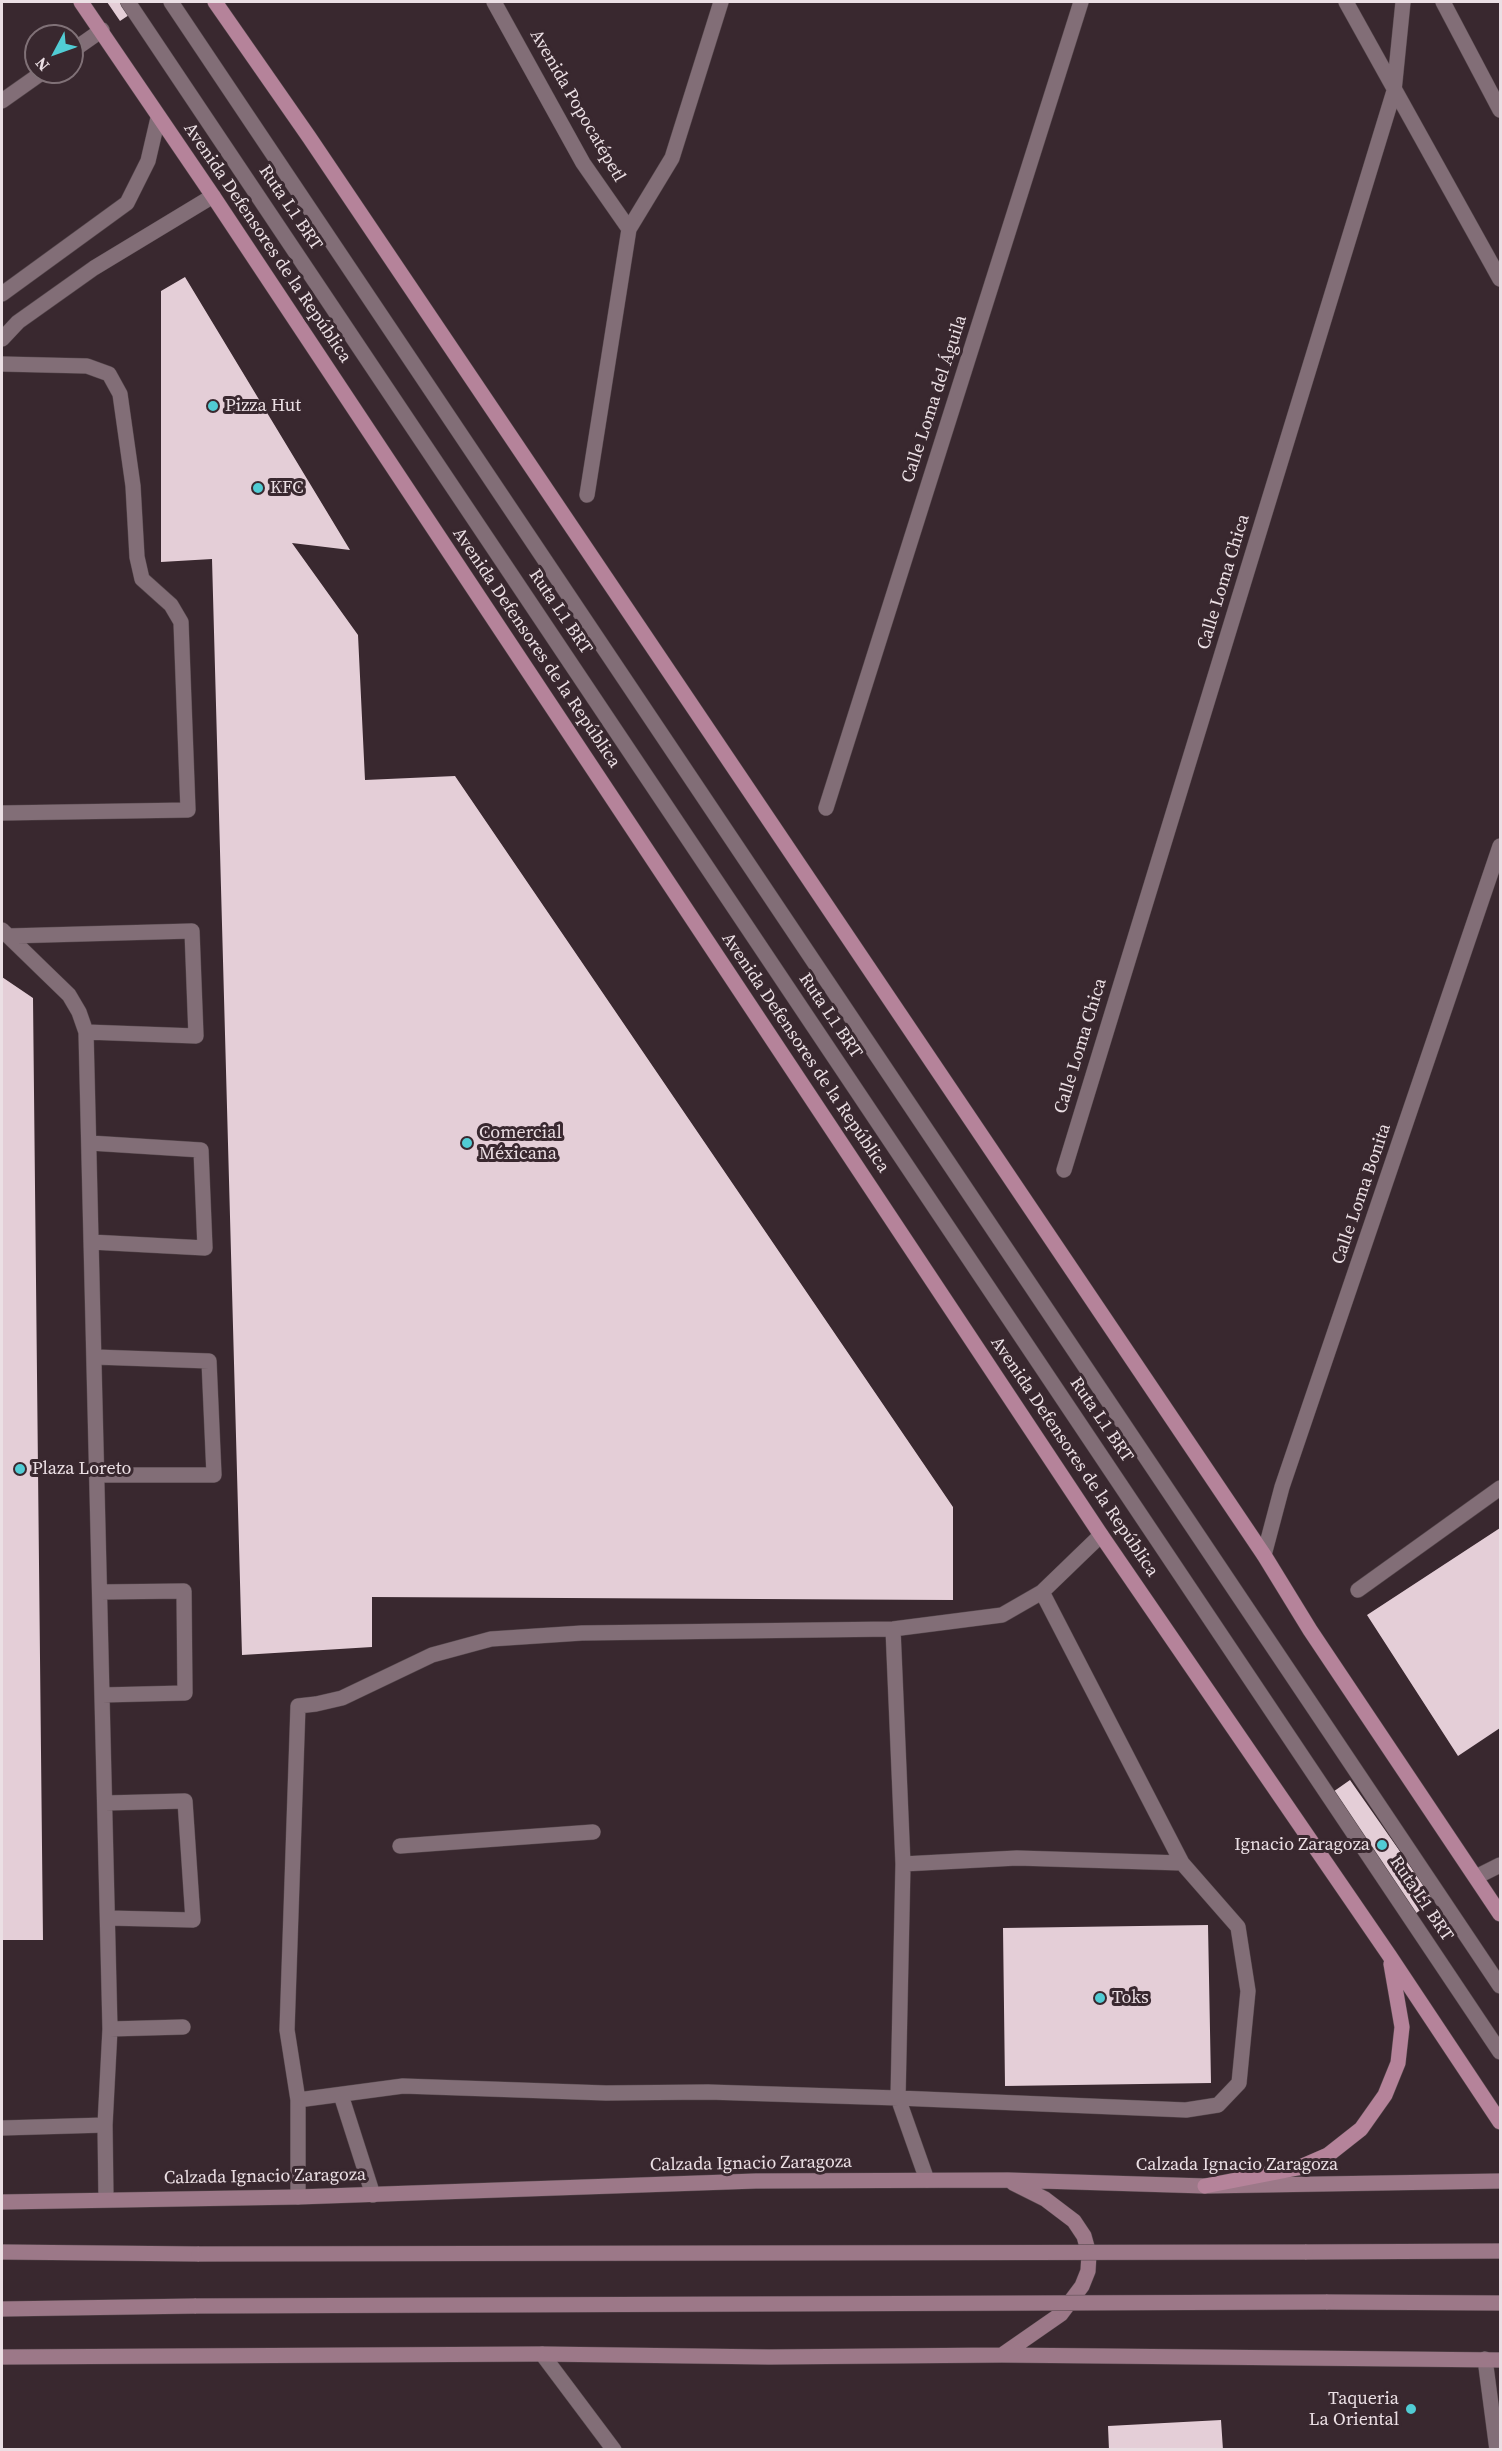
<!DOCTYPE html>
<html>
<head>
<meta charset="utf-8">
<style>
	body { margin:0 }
	#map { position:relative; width:1502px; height:2451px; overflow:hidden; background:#39282f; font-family:"Source Serif 4",serif }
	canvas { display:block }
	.frame { position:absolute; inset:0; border:3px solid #ebdfe4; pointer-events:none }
	.north { position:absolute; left:24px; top:24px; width:60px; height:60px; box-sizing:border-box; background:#39282f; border:2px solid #807177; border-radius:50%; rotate:229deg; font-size:16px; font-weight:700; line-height:24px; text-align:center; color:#ebdfe4 }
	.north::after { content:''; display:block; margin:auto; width:21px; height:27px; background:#51ccd4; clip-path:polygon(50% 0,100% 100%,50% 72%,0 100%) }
</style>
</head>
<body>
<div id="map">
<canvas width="1502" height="2451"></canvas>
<div class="frame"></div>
<div class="north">N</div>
</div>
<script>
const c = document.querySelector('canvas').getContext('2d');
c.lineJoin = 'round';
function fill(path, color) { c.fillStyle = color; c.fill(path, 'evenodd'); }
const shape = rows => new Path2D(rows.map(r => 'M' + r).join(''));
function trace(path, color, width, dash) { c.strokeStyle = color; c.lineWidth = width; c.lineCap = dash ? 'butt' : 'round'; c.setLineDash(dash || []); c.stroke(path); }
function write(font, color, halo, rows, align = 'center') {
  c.font = font + ' "Source Serif 4",serif'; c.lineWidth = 6; c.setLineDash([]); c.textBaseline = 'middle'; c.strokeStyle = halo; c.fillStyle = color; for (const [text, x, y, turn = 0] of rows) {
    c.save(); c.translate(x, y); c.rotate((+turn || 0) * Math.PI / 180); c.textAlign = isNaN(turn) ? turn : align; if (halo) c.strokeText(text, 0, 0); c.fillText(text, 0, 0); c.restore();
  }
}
fill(shape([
	[107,2,124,2,132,13,120,21],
	[185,277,350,550,292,543,358,635,365,780,455,776,953,1507,953,1600,372,1597,372,1647,242,1655,212,559,161,562,161,291],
	[2,977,33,998,43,1940,2,1940],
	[1500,1528,1500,1728,1458,1756,1367,1615],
	[1350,1780,1434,1900,1415,1914,1330,1794],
	[1208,1925,1211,2083,1005,2086,1003,1928],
	[1221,2420,1223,2450,1109,2450,1108,2426]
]), '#e4ced7');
const service = shape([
	[128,2,1500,2052],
	[171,2,1500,1986],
	[72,51,102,30],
	[2,101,43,72],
	[2,294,127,203,148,161,158,118],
	[2,339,18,322,94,268,213,196],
	[2,364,87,366,109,374,120,394,133,486,137,557,142,579,171,605,181,622,188,810,2,813],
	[2,930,69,995,79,1012,86,1032,110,2029,105,2125,106,2199],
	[8,936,192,931,196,1036,86,1032],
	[90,1143,201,1150,205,1248,91,1242],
	[95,1357,209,1361,214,1475,97,1475],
	[100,1592,184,1591,185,1693,102,1695],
	[105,1803,185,1801,193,1920,108,1918],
	[400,1846,593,1832],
	[903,1864,1017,1858,1182,1863],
	[1476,1877,1500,1865],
	[110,2029,183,2027],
	[341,2095,373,2195],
	[298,2100,403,2086,606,2093,708,2092,898,2098,903,1864,893,1629],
	[2,2128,105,2125],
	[927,2180,898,2098,1186,2110,1218,2105,1239,2083,1248,1991,1238,1927,1182,1863,1042,1592],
	[298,2197,298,2100,287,2030,298,1706,316,1704,342,1698,432,1655,491,1639,582,1633,893,1629,1002,1615,1042,1592,1101,1535]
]);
const minor = shape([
	[494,2,583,163,629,229],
	[1346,2,1500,279],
	[1443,2,1500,110],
	[587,495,629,229,672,158,721,2],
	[826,808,1081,2],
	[1064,1170,1394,91,1403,2],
	[1264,1555,1282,1487,1500,846],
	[1358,1590,1500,1488],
	[542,2354,614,2450],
	[1485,2359,1497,2450]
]);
const secondary = shape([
	[2,2202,298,2197,756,2181,1008,2180,1205,2186,1500,2181],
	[2,2252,199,2254],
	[1305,2252,1500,2251],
	[1326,2302,1500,2303],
	[2,2309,196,2306],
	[1002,2355,1061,2314,1082,2286,1088,2271,1089,2254,1084,2236,1074,2221,1045,2199,1013,2183],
	[2,2357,542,2354,769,2357,1002,2355,1500,2360]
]);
const primary = shape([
	[81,2,213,196,1101,1535,1389,1955,1500,2122],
	[215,2,309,137,1264,1555,1310,1630,1500,1914],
	[1205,2186,1298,2168,1328,2155,1361,2129,1385,2095,1398,2063,1402,2027,1391,1964]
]);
trace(service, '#55474c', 16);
trace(minor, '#55474c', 16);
trace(secondary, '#55474c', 16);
trace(primary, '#55474c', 16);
trace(service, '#826e77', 15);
trace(minor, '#826e77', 15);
trace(secondary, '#9c7888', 15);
trace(primary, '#b5839a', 15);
const secondaryBridge = shape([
	[199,2254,1305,2252],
	[196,2306,1326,2302]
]);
trace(secondaryBridge, '#55474c', 16, []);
trace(secondaryBridge, '#9c7888', 15);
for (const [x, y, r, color] of [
	[213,406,6,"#51ccd4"],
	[258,488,6,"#51ccd4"],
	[467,1143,6,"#51ccd4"],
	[20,1469,6,"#51ccd4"],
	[1382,1845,6,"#51ccd4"],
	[1100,1998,6,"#51ccd4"],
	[1411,2409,6,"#51ccd4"]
]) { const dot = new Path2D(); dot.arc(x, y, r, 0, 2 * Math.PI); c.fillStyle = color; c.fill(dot); trace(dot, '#39282f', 2); }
write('18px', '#ebdfe4', '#39282f', [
	["Avenida Popocatépetl",577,106,60],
	["Ruta L1 BRT",290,208,56],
	["Avenida Defensores de la República",267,243,56],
	["Calle Loma del Águila",935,399,-72],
	["Calle Loma Chica",1224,582,-73],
	["Ruta L1 BRT",560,612,56],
	["Avenida Defensores de la República",536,648,56],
	["Ruta L1 BRT",830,1016,56],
	["Calle Loma Chica",1081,1046,-73],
	["Avenida Defensores de la República",805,1053,56],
	["Calle Loma Bonita",1362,1194,-71],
	["Ruta L1 BRT",1101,1420,56],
	["Avenida Defensores de la República",1074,1457,56],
	["Ruta L1 BRT",1421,1899,56],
	["Calzada Ignacio Zaragoza",751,2164,-1],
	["Calzada Ignacio Zaragoza",1237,2165],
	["Calzada Ignacio Zaragoza",265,2177,-1]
]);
write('18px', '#ebdfe4', '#39282f', [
	["Pizza Hut",225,406],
	["KFC",270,488],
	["Comercial",479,1133],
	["Méxicana",479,1154],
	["Plaza Loreto",32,1469],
	["Ignacio Zaragoza",1370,1845,"right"],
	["Toks",1112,1998],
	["Taqueria",1399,2399,"right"],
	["La Oriental",1399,2420,"right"]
], 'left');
</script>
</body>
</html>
